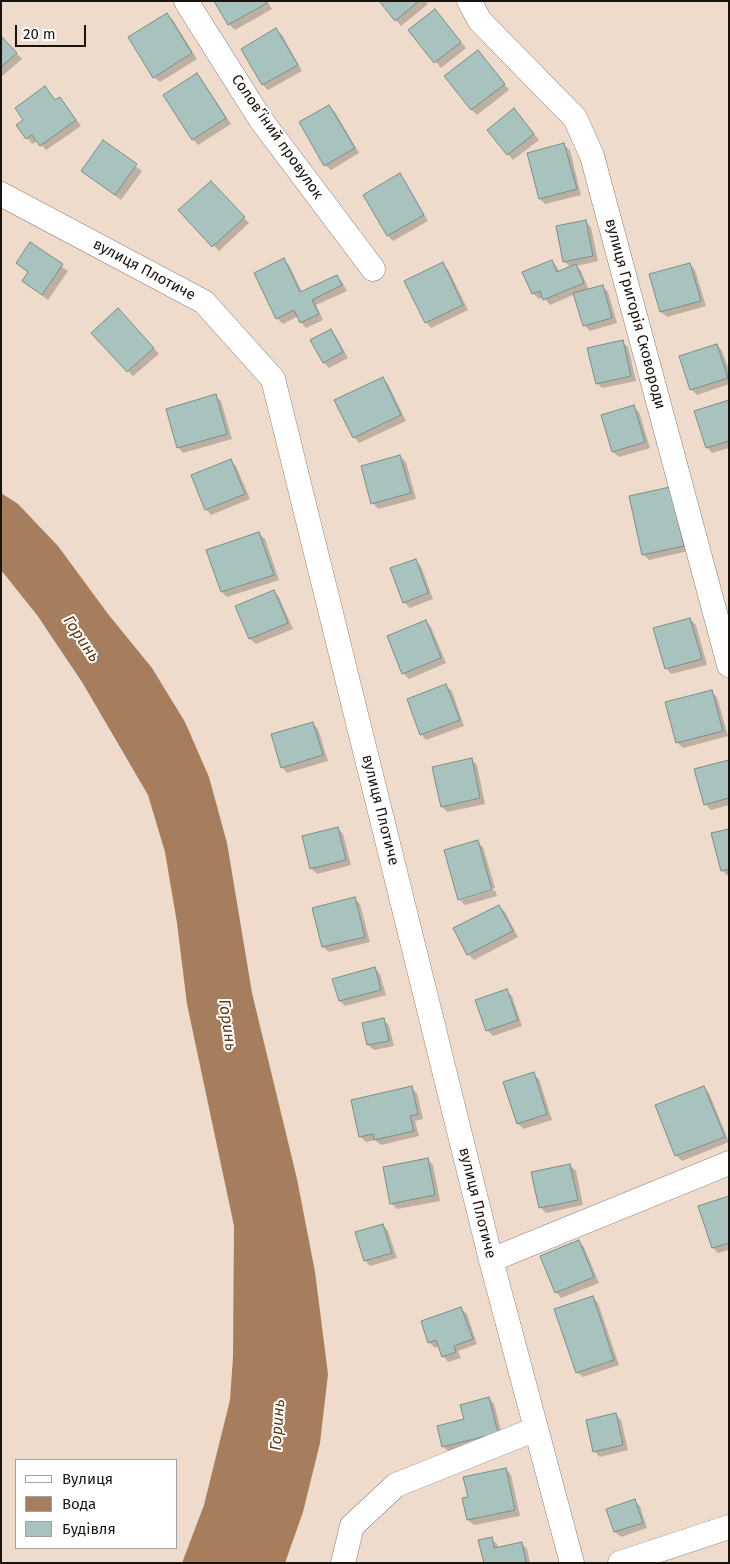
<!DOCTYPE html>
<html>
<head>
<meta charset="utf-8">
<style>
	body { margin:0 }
	#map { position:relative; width:730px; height:1564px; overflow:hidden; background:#eedbcc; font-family:"Fira Sans",sans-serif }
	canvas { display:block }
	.frame { position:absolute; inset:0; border:2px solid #1a140f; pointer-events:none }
	.legend { position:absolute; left:15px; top:1459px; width:162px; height:90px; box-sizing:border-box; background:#fff; border:1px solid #a3a19f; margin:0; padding:6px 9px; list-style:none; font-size:15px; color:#1a140f }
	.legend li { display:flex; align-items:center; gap:10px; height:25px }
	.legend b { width:25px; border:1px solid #a3a19f }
	.scale { position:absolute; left:15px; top:25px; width:71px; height:22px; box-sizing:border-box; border:2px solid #1a140f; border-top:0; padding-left:6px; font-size:15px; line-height:18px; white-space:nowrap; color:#1a140f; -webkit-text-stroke:4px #fff; paint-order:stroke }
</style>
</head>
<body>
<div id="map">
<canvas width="730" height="1564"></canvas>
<div class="frame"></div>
<ul class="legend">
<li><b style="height:6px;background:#fff"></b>Вулиця</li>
<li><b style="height:14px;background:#a77e5d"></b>Вода</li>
<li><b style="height:14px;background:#a8c2bd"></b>Будівля</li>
</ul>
<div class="scale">20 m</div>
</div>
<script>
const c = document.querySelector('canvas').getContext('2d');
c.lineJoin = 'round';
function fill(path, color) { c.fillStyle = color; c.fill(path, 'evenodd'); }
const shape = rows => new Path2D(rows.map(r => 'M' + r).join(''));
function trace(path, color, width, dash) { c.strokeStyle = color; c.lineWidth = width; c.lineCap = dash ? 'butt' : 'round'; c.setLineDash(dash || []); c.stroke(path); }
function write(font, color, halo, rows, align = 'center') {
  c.font = font + ' "Fira Sans",sans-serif'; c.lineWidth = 4; c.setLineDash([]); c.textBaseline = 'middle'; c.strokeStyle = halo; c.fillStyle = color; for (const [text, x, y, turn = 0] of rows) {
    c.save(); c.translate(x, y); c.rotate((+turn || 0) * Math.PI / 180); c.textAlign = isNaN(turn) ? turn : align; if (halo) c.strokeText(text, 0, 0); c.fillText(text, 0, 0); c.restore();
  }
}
fill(shape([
	[1,493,18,504,58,546,108,614,152,668,185,722,209,777,227,843,252,993,297,1179,315,1272,328,1374,320,1443,303,1512,285,1563,182,1563,204,1505,230,1400,233,1357,234,1226,187,1004,177,923,165,852,148,795,82,682,37,615,1,570]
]), '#a77e5d');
fill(shape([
	[216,1,267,1,272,9,235,30,229,24],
	[380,1,426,1,428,4,401,26],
	[435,11,466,48,441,68,410,30],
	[167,15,173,20,197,59,160,82,154,77],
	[276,30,282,35,302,71,268,90,263,85,242,49],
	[1,37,22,59,1,77],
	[478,51,509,90,477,115,471,109],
	[196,75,202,80,231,124,198,145,193,139],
	[45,88,56,101,65,104,81,126,46,150,38,141,32,144,18,125,25,120],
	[329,106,335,112,359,153,331,170,325,165],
	[519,115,539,140,513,160,508,154],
	[103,142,142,171,121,200,82,171],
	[564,145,570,150,581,195,545,204,540,199],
	[400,175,405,181,428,221,393,241,388,236,364,196],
	[211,182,249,223,219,251,180,210],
	[585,221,591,227,598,261,576,266,581,271,589,290,602,286,608,292,617,323,590,331,584,325,575,294,550,305,544,297,539,299,533,293,552,261,557,267,560,273,571,268,564,261],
	[31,244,68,271,48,300,23,281,29,273,18,263],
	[284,260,289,265,302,292,337,276,342,282,347,291,316,305,323,320,306,328,301,322,298,316,283,324,277,318],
	[442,264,448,269,468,310,431,328,426,322],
	[690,264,695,270,706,306,667,317,661,312,651,275],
	[124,315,159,354,133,376,128,371],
	[331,331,336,336,348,358,329,368,324,363],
	[622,342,628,347,636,381,602,388,597,383],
	[717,345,722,351,729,370,729,384,697,395,691,389],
	[383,378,388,384,406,421,359,443,354,437],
	[215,396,221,401,232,439,183,453,178,447],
	[729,401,729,448,712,453,707,447],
	[633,406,639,412,650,448,619,457,613,452,602,416],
	[400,456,406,462,416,499,378,509,373,503],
	[230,460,236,466,250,499,211,515,206,509],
	[675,494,688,551,649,560,643,554],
	[259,534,265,539,279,580,227,597,222,592],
	[415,560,421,566,433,599,410,608,404,602],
	[274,591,279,597,293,629,256,644,250,639,237,607],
	[690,619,696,625,707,665,671,674,666,668],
	[426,621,431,627,446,663,409,679,403,673],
	[446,686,452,691,464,726,426,740,421,734],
	[711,691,717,697,728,736,683,748,678,743,667,703],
	[312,723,318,729,328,761,287,773,282,767],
	[471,760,477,765,485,804,447,812,442,806],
	[729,761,729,805,711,810,705,804],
	[338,828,343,834,351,865,317,874,311,868],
	[729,830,729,876,728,876,722,870],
	[477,842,483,847,495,888,461,898,461,900,495,890,497,896,465,905,459,899],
	[354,898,360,904,370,942,329,952,323,947],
	[499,906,505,912,518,937,474,960,468,954],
	[375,968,380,974,386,995,345,1006,340,1001],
	[506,990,512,996,522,1026,493,1036,487,1030],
	[383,1020,389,1025,394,1046,374,1050,368,1045],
	[533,1074,539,1079,552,1120,523,1129,518,1123],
	[704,1087,709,1093,729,1142,682,1161,676,1155],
	[411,1088,417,1093,423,1119,415,1121,419,1136,381,1145,375,1140,366,1142,360,1136],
	[428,1160,433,1165,440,1201,397,1209,392,1204],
	[570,1165,576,1171,583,1205,546,1213,541,1208],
	[729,1197,729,1250,718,1253,713,1248],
	[383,1225,388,1231,397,1258,370,1266,365,1260],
	[579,1242,584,1247,599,1283,561,1298,556,1292],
	[592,1297,598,1303,619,1365,583,1377,577,1372],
	[461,1309,467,1314,477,1344,458,1351,461,1358,448,1362,443,1356,439,1346,435,1348,429,1342],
	[489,1398,494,1404,503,1438,449,1452,443,1446,465,1420],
	[615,1414,621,1420,628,1450,600,1457,594,1451],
	[506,1469,511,1475,520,1516,474,1525,468,1520,469,1498],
	[634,1501,640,1506,647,1528,621,1537,615,1532,607,1509],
	[491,1539,497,1544,498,1549,521,1543,527,1549,530,1563,485,1563]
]), '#0003');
const building = shape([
	[214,1,266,1,267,3,228,25,214,1],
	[379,1,419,1,395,21,379,1],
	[435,9,461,42,434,63,408,30,435,9],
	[167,13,192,53,153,78,128,37,167,13],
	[276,28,298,65,262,85,241,49,276,28],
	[1,36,17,53,1,67,1,36],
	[478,50,505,84,471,110,444,76,478,50],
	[197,73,226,118,192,140,163,95,197,73],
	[45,86,55,100,60,97,76,120,40,146,32,135,26,139,16,125,23,120,15,108,45,86],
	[329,105,355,148,324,166,299,122,329,105],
	[514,108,534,134,507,155,487,130,514,108],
	[103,140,137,164,115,195,81,171,103,140],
	[564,143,577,189,539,199,527,153,564,143],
	[400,173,424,215,387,236,363,195,400,173],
	[211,181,245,217,212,247,178,210,211,181],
	[586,220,593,256,563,262,556,226,586,220],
	[30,242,63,264,42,295,22,281,28,272,16,263,30,242],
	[284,258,300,292,337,275,342,285,312,300,319,314,300,323,294,310,276,319,254,273,284,258],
	[552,260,557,272,576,264,584,283,543,300,540,291,532,294,522,272,552,260],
	[443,262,463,305,425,323,404,281,443,262],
	[690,263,701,301,660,312,649,274,690,263],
	[603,285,612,318,583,326,573,293,603,285],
	[118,308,154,348,127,372,91,333,118,308],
	[331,329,343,352,323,363,310,340,331,329],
	[623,340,631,376,596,384,587,348,623,340],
	[717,344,728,378,690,390,679,356,717,344],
	[383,377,401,415,353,438,334,400,383,377],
	[216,394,227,434,177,448,166,409,216,394],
	[729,400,729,441,706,448,694,411,729,400],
	[634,405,645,442,612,452,601,415,634,405],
	[400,455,411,493,371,504,361,466,400,455],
	[231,459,245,494,205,510,191,475,231,459],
	[670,487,684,546,642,555,629,496,670,487],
	[259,532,274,575,221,592,206,550,259,532],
	[416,559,428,593,403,603,390,568,416,559],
	[274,590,288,623,249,639,235,606,274,590],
	[690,618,702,659,665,669,653,628,690,618],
	[426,620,441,658,402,674,387,636,426,620],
	[446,684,460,720,420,735,407,699,446,684],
	[712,690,723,731,676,743,665,702,712,690],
	[313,722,323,755,281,768,271,734,313,722],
	[472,758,480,798,441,807,432,767,472,758],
	[729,760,729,798,704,805,694,769,729,760],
	[338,827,346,860,310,869,302,836,338,827],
	[729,829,729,869,721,871,711,833,729,829],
	[478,840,492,890,458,900,444,850,478,840],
	[355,897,365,937,322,947,312,908,355,897],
	[499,905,513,931,467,955,453,928,499,905],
	[375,967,381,990,339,1001,332,979,375,967],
	[507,989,518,1020,486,1031,475,1000,507,989],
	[384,1018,389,1041,367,1045,362,1023,384,1018],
	[534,1072,547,1114,517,1124,503,1082,534,1072],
	[412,1086,418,1114,410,1116,414,1131,374,1140,373,1134,359,1137,351,1100,412,1086],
	[704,1086,725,1137,675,1156,655,1105,704,1086],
	[428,1158,435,1195,390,1204,383,1167,428,1158],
	[570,1164,578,1200,539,1208,531,1172,570,1164],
	[729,1196,729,1243,712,1248,698,1206,729,1196],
	[383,1224,392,1253,364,1261,355,1232,383,1224],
	[579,1240,594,1277,555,1293,540,1256,579,1240],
	[593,1296,614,1360,576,1373,554,1309,593,1296],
	[461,1307,473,1339,454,1346,456,1352,442,1357,436,1340,428,1343,421,1321,461,1307],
	[489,1397,498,1433,442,1447,437,1426,464,1419,460,1405,489,1397],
	[616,1413,623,1445,593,1452,586,1420,616,1413],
	[506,1468,515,1510,467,1520,462,1498,468,1497,463,1477,506,1468],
	[635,1499,643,1523,614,1532,606,1509,635,1499],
	[492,1537,494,1548,522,1542,526,1563,484,1563,478,1540,492,1537]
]);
fill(building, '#a8c2bd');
trace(building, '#778f8a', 1);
const minor = shape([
	[186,1,261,120,373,269],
	[469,1,480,21,575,118,592,156,729,665],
	[1,194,204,302,273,379,491,1260,572,1563],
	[491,1260,729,1163],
	[343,1563,352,1526,396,1485,536,1429],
	[620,1563,729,1527]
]);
trace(minor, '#928073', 25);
trace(minor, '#fff', 24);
write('15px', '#1a140f', '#fff', [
	["Соловʼїний провулок",277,137,55],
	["вулиця Плотиче",144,270,28],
	["вулиця Григорія Сковороди",635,314,75],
	["вулиця Плотиче",380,810,76],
	["вулиця Плотиче",477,1203,76]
]);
write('italic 16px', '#633911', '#fff', [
	["Горинь",81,639,56],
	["Горинь",227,1025,82],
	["Горинь",278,1425,-86]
]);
</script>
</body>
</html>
